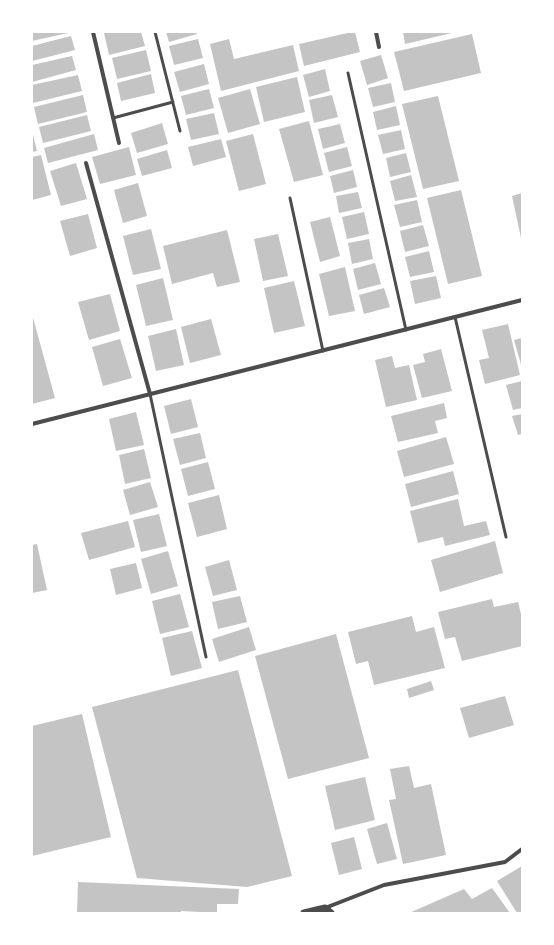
<!DOCTYPE html>
<html>
<head>
<meta charset="utf-8">
<style>
	body { margin:0 }
	#map { position:relative; width:554px; height:945px; overflow:hidden; background:#fff; font-family:"PT Sans",sans-serif }
	canvas { display:block }
	.frame { position:absolute; inset:0; border:33px solid #fff; pointer-events:none }
</style>
</head>
<body>
<div id="map">
<canvas width="554" height="945"></canvas>
<div class="frame"></div>
</div>
<script>
const c = document.querySelector('canvas').getContext('2d');
c.lineJoin = 'round';
function fill(path, color) { c.fillStyle = color; c.fill(path, 'evenodd'); }
const shape = rows => new Path2D(rows.map(r => 'M' + r).join(''));
function trace(path, color, width, dash) { c.strokeStyle = color; c.lineWidth = width; c.lineCap = dash ? 'butt' : 'round'; c.setLineDash(dash || []); c.stroke(path); }
fill(shape([
	[32,32,68,32,68,33,32,41],
	[109,32,141,32,145,46,109,55,104,33],
	[166,32,196,32,197,34,169,42],
	[352,32,355,32,360,52,304,66,299,44],
	[403,32,452,32,452,33,405,44],
	[472,34,481,73,404,91,394,52],
	[71,36,75,50,32,61,32,46],
	[198,39,203,58,174,65,169,46],
	[229,39,234,59,293,45,299,71,221,91,210,44],
	[146,50,151,71,117,79,112,58],
	[381,55,388,78,367,85,360,61],
	[72,56,76,70,32,82,32,65],
	[204,64,209,84,180,92,174,72],
	[325,69,330,91,309,97,303,75],
	[151,74,155,93,121,101,117,83],
	[78,75,82,91,33,103,32,98,32,85],
	[297,77,305,112,264,122,256,87],
	[391,83,395,102,373,107,368,88],
	[209,89,214,108,186,115,181,96],
	[250,89,260,124,228,133,218,98],
	[83,95,87,112,38,124,34,107],
	[332,95,338,117,314,123,309,100],
	[438,96,459,181,423,189,402,104],
	[396,106,400,125,377,130,373,112],
	[214,113,219,134,191,140,186,119],
	[87,115,91,131,43,143,39,127],
	[309,121,323,175,294,182,279,129],
	[162,123,168,144,137,153,131,133],
	[340,124,345,143,323,149,318,129],
	[401,130,405,149,383,154,378,135],
	[32,131,37,151,32,152],
	[94,134,98,150,48,163,44,148],
	[253,134,266,184,239,191,226,141],
	[221,139,226,157,193,166,188,147],
	[129,147,136,175,100,184,92,157],
	[347,147,352,166,329,172,324,153],
	[167,150,172,168,142,176,137,159],
	[406,153,411,172,390,177,386,158],
	[41,155,51,195,32,200,32,157],
	[76,163,87,199,61,206,50,171],
	[353,170,357,187,334,193,330,176],
	[411,175,417,197,395,201,390,181],
	[138,183,147,216,123,223,114,190],
	[461,190,482,276,448,284,427,198],
	[358,192,362,208,339,213,336,196],
	[522,193,522,238,521,238,512,196],
	[417,200,422,222,400,227,394,205],
	[364,212,369,234,347,239,342,217],
	[88,214,97,248,70,256,60,221],
	[330,217,340,256,320,262,310,222],
	[423,225,429,246,405,252,400,231],
	[151,229,161,269,133,275,123,236],
	[227,230,240,282,217,287,213,273,172,284,163,246],
	[278,234,288,276,263,281,254,239],
	[369,239,373,259,352,264,348,243],
	[429,251,434,272,410,277,405,257],
	[375,263,381,284,358,290,353,269],
	[345,267,355,311,329,316,319,274],
	[436,276,441,298,415,304,410,281],
	[163,278,173,320,146,326,136,285],
	[294,281,305,326,274,333,264,288],
	[384,288,390,307,364,314,359,295],
	[110,294,120,331,89,340,78,302],
	[32,314,55,398,32,404],
	[211,319,221,355,190,363,181,327],
	[508,324,520,375,485,384,479,360,489,358,482,330],
	[176,329,184,365,156,371,148,336],
	[522,338,522,368,514,340],
	[120,339,132,378,103,386,92,347],
	[441,349,452,391,422,398,413,365,425,362,423,354],
	[392,356,395,368,409,365,417,400,386,407,375,360],
	[522,381,522,408,513,410,506,385],
	[191,399,198,427,171,434,164,406],
	[444,403,447,418,435,421,438,433,398,442,391,416],
	[136,412,144,445,116,451,109,419],
	[522,414,522,434,518,435,512,416],
	[200,433,206,458,180,465,173,439],
	[446,437,454,464,404,477,397,451],
	[144,449,151,478,125,484,119,455],
	[208,462,215,489,188,496,181,469],
	[453,471,459,494,411,507,405,484],
	[150,482,158,507,130,515,123,490],
	[219,495,227,529,197,537,188,503],
	[458,499,464,526,486,521,490,535,445,546,443,537,418,543,410,511],
	[159,514,167,546,141,552,133,520],
	[128,521,135,547,89,560,81,533],
	[495,541,503,573,440,592,431,560],
	[37,544,47,590,32,593,32,545],
	[168,551,178,586,151,594,141,559],
	[229,560,237,590,213,596,205,567],
	[136,563,142,588,116,595,110,569],
	[180,594,189,627,160,634,152,601],
	[240,596,247,622,218,629,212,602],
	[492,599,494,607,518,602,522,618,522,646,462,661,455,637,445,639,438,612],
	[412,616,416,632,434,627,445,668,374,685,368,661,356,664,348,632],
	[249,627,256,650,219,662,212,639],
	[192,631,202,668,171,676,162,638],
	[336,634,369,758,288,779,255,656],
	[238,670,292,876,247,887,137,878,92,707],
	[431,681,434,690,409,698,407,689],
	[505,696,514,725,469,738,460,708],
	[82,714,111,837,32,856,32,726],
	[409,766,414,788,431,784,446,855,403,864,389,800,396,799,390,769],
	[365,777,375,820,335,830,325,786],
	[387,823,397,859,377,864,367,829],
	[354,837,362,869,339,875,331,843],
	[522,866,522,913,517,913,497,881],
	[78,882,239,889,238,904,217,904,217,913,181,911,181,913,77,913],
	[492,888,510,913,409,913,464,889,472,899]
]), '#c4c4c4');
trace(shape([
	[155,32,180,131],
	[348,73,406,330],
	[113,118,173,102],
	[290,198,323,351],
	[455,317,506,537],
	[150,394,206,657]
]), '#4c4c4c', 3);
trace(shape([
	[93,32,119,143],
	[376,32,379,47],
	[86,163,150,394],
	[32,424,522,300],
	[324,913,325,908,384,885,505,862,522,849]
]), '#4c4c4c', 4);
trace(shape([
	[304,913,325,908,331,913]
]), '#4c4c4c', 7);
</script>
</body>
</html>
